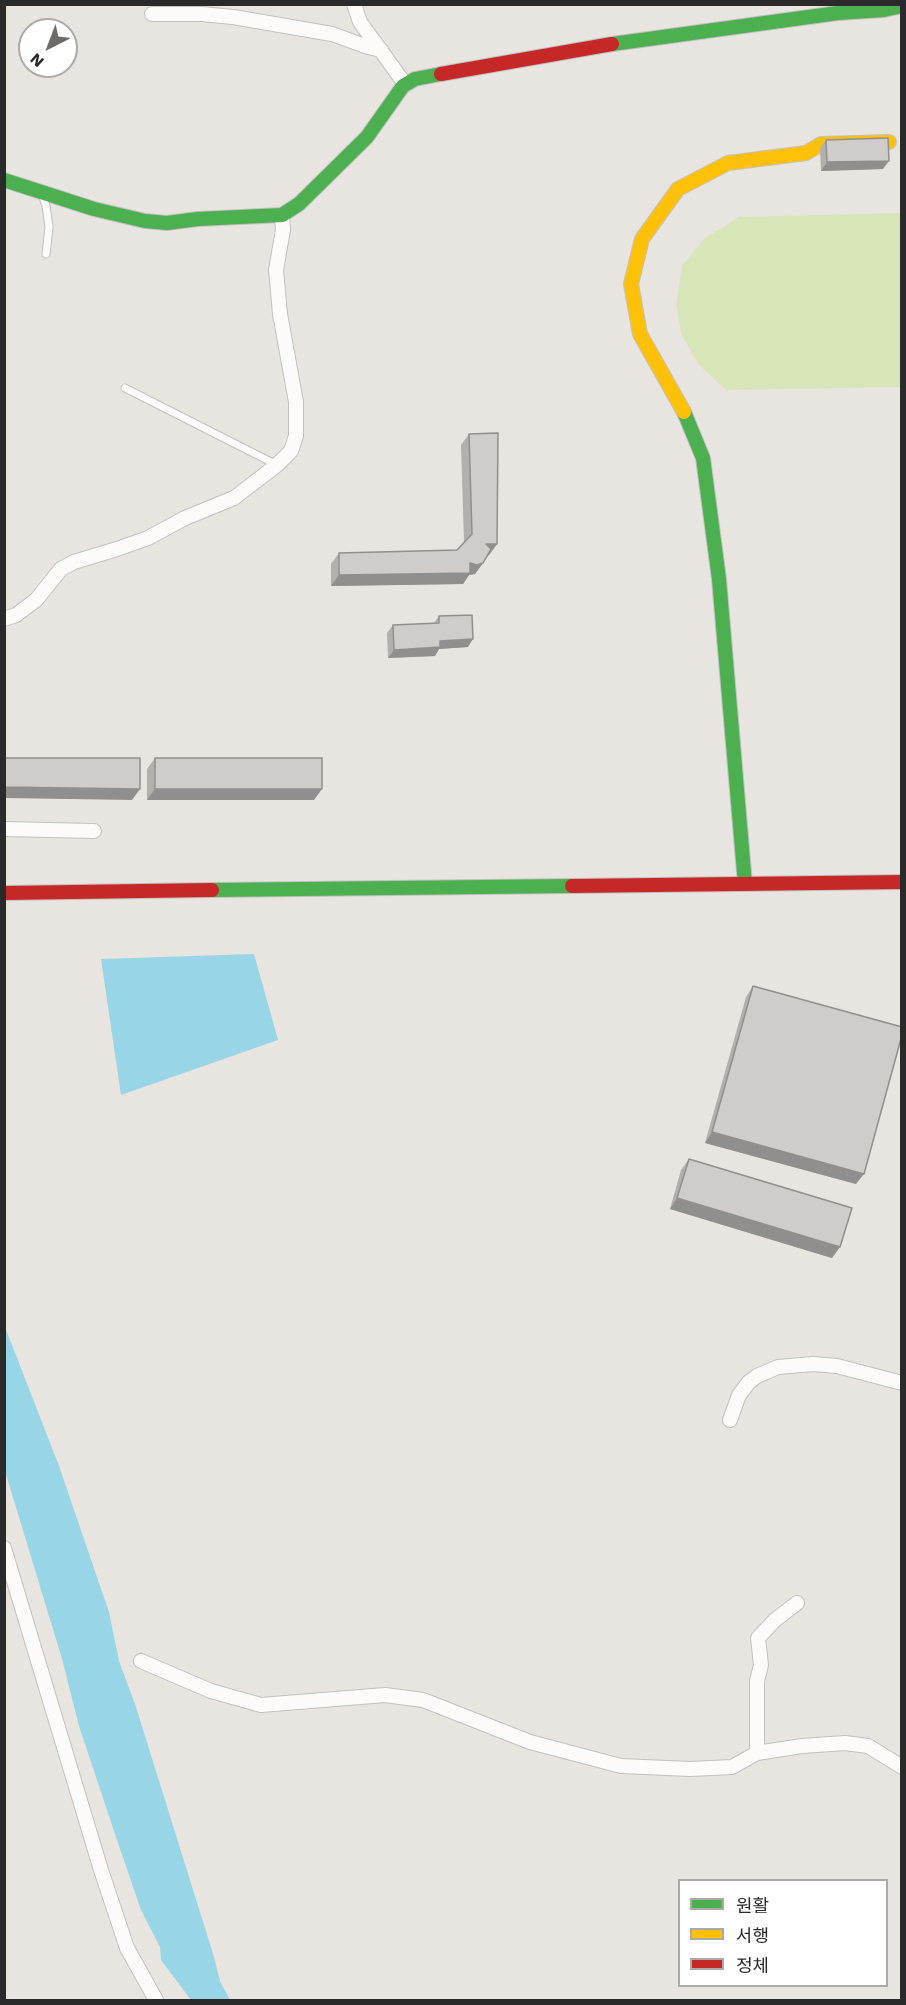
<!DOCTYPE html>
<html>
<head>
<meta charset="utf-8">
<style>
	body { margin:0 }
	#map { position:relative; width:906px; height:2005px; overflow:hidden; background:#e8e4e0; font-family:"Work Sans","Noto Sans KR",sans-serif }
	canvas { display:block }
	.frame { position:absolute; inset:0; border:6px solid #2a2a2a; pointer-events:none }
	.legend { position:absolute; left:678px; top:1879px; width:210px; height:108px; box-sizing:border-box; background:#fff; border:2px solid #aaa; margin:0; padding:8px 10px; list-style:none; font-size:18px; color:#2a2a2a }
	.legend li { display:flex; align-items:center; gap:12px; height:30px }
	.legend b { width:30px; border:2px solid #aaa }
	.north { position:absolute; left:18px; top:18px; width:60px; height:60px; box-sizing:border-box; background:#fff; border:2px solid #aaa; border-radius:50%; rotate:222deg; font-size:16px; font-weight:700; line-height:24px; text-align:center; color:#2a2a2a }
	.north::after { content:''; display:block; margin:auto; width:21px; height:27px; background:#6c6b6a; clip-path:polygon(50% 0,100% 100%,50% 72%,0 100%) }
</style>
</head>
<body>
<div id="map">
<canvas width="906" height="2005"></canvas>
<div class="frame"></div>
<ul class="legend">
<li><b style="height:8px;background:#4caf50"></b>원활</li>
<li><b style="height:8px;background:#ffc107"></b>서행</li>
<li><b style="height:8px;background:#c62828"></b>정체</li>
</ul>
<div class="north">N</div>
</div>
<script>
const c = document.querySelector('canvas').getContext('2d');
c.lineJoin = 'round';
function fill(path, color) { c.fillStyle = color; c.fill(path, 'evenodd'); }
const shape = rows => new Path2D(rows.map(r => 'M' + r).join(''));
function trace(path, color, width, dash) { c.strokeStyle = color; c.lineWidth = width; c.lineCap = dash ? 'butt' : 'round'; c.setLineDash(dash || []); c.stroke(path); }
fill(shape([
	[901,213,901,387,726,390,698,364,682,335,676,305,682,266,705,238,739,217]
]), '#d7e5b8');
fill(shape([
	[254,954,278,1040,121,1095,101,959],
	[5,1327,59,1466,109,1612,119,1661,135,1704,214,1957,220,1981,230,2000,191,2000,161,1960,160,1947,141,1910,117,1840,79,1726,62,1659,5,1471]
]), '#98d5e6');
const lane = shape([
	[42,194,46,206,49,227,46,254],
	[125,388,277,465]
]);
const street = shape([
	[354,4,360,22,405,84],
	[152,14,202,14,233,17,332,34,368,47,381,50],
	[4,619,16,615,36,600,61,569,74,562,117,549,148,538,185,518,234,498,277,465,291,451,296,436,296,402,280,314,276,270,283,230,282,215],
	[4,829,94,831],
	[730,1420,739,1395,749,1382,757,1376,778,1367,813,1364,837,1366,902,1383],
	[4,1548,101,1870,127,1948,156,2000],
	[141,1661,211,1691,261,1705,385,1695,423,1700,530,1742,621,1766,690,1769,732,1767,757,1753,802,1746,845,1743,868,1746,902,1767],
	[757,1753,757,1681,761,1665,758,1638,775,1620,797,1603]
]);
const fast = shape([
	[612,44,838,13,884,10,902,6],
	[4,180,94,209,145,221,167,223,198,219,282,215,299,204,367,137,403,86,415,79,441,74],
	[684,412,703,458,719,579,745,884],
	[212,890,572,886]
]);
const slow = shape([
	[684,412,640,334,631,284,642,239,678,189,728,163,806,153,821,144,889,142]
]);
const jam = shape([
	[441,74,612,44],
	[572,886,902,882],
	[4,893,212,890]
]);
trace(lane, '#c2c1c1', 9);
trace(street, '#c2c1c1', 16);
trace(fast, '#c2c1c1', 16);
trace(slow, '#c2c1c1', 16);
trace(jam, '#c2c1c1', 16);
trace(lane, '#fcfbfa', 7);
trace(street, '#fcfbfa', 14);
trace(fast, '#4caf50', 14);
trace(slow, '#ffc107', 14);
trace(jam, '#c62828', 14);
fill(shape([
	[826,140,883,169,821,171,820,148],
	[469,434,497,544,475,574,469,575,463,584,331,586,331,564,339,553,457,550,464,542,461,445],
	[439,616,468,647,439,649,435,656,388,658,387,633,393,625,434,623],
	[155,758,314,800,147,800,147,769],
	[753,986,856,1184,705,1143,746,997],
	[689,1159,832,1258,670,1209,681,1170]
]), '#b2afad');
fill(shape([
	[889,161,883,169,821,171,827,162],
	[486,544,497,544,489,555,478,555],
	[470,563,483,563,475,574,469,575,463,584,331,586,339,575],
	[473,639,468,647,439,649,435,656,388,658,394,650,440,641],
	[4,787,140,789,132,800,4,798],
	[155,789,322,789,314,800,147,800],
	[712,1132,864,1174,856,1184,705,1143],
	[677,1198,840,1247,832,1258,670,1209]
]), '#918f8d');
const building = shape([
	[888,138,889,161,827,162,826,140,888,138],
	[498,433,497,544,486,544,491,549,483,563,477,565,470,563,470,573,339,575,339,553,457,550,472,534,469,434,498,433],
	[472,615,473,639,440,641,440,647,394,650,393,625,439,623,439,616,472,615],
	[4,758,140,758,140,789,4,787,4,758],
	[155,758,322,758,322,789,155,789,155,758],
	[753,986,902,1027,902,1035,864,1174,712,1132,753,986],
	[689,1159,852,1208,840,1247,677,1198,689,1159]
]);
fill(building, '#cfccc9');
trace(building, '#918f8d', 1.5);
</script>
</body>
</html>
